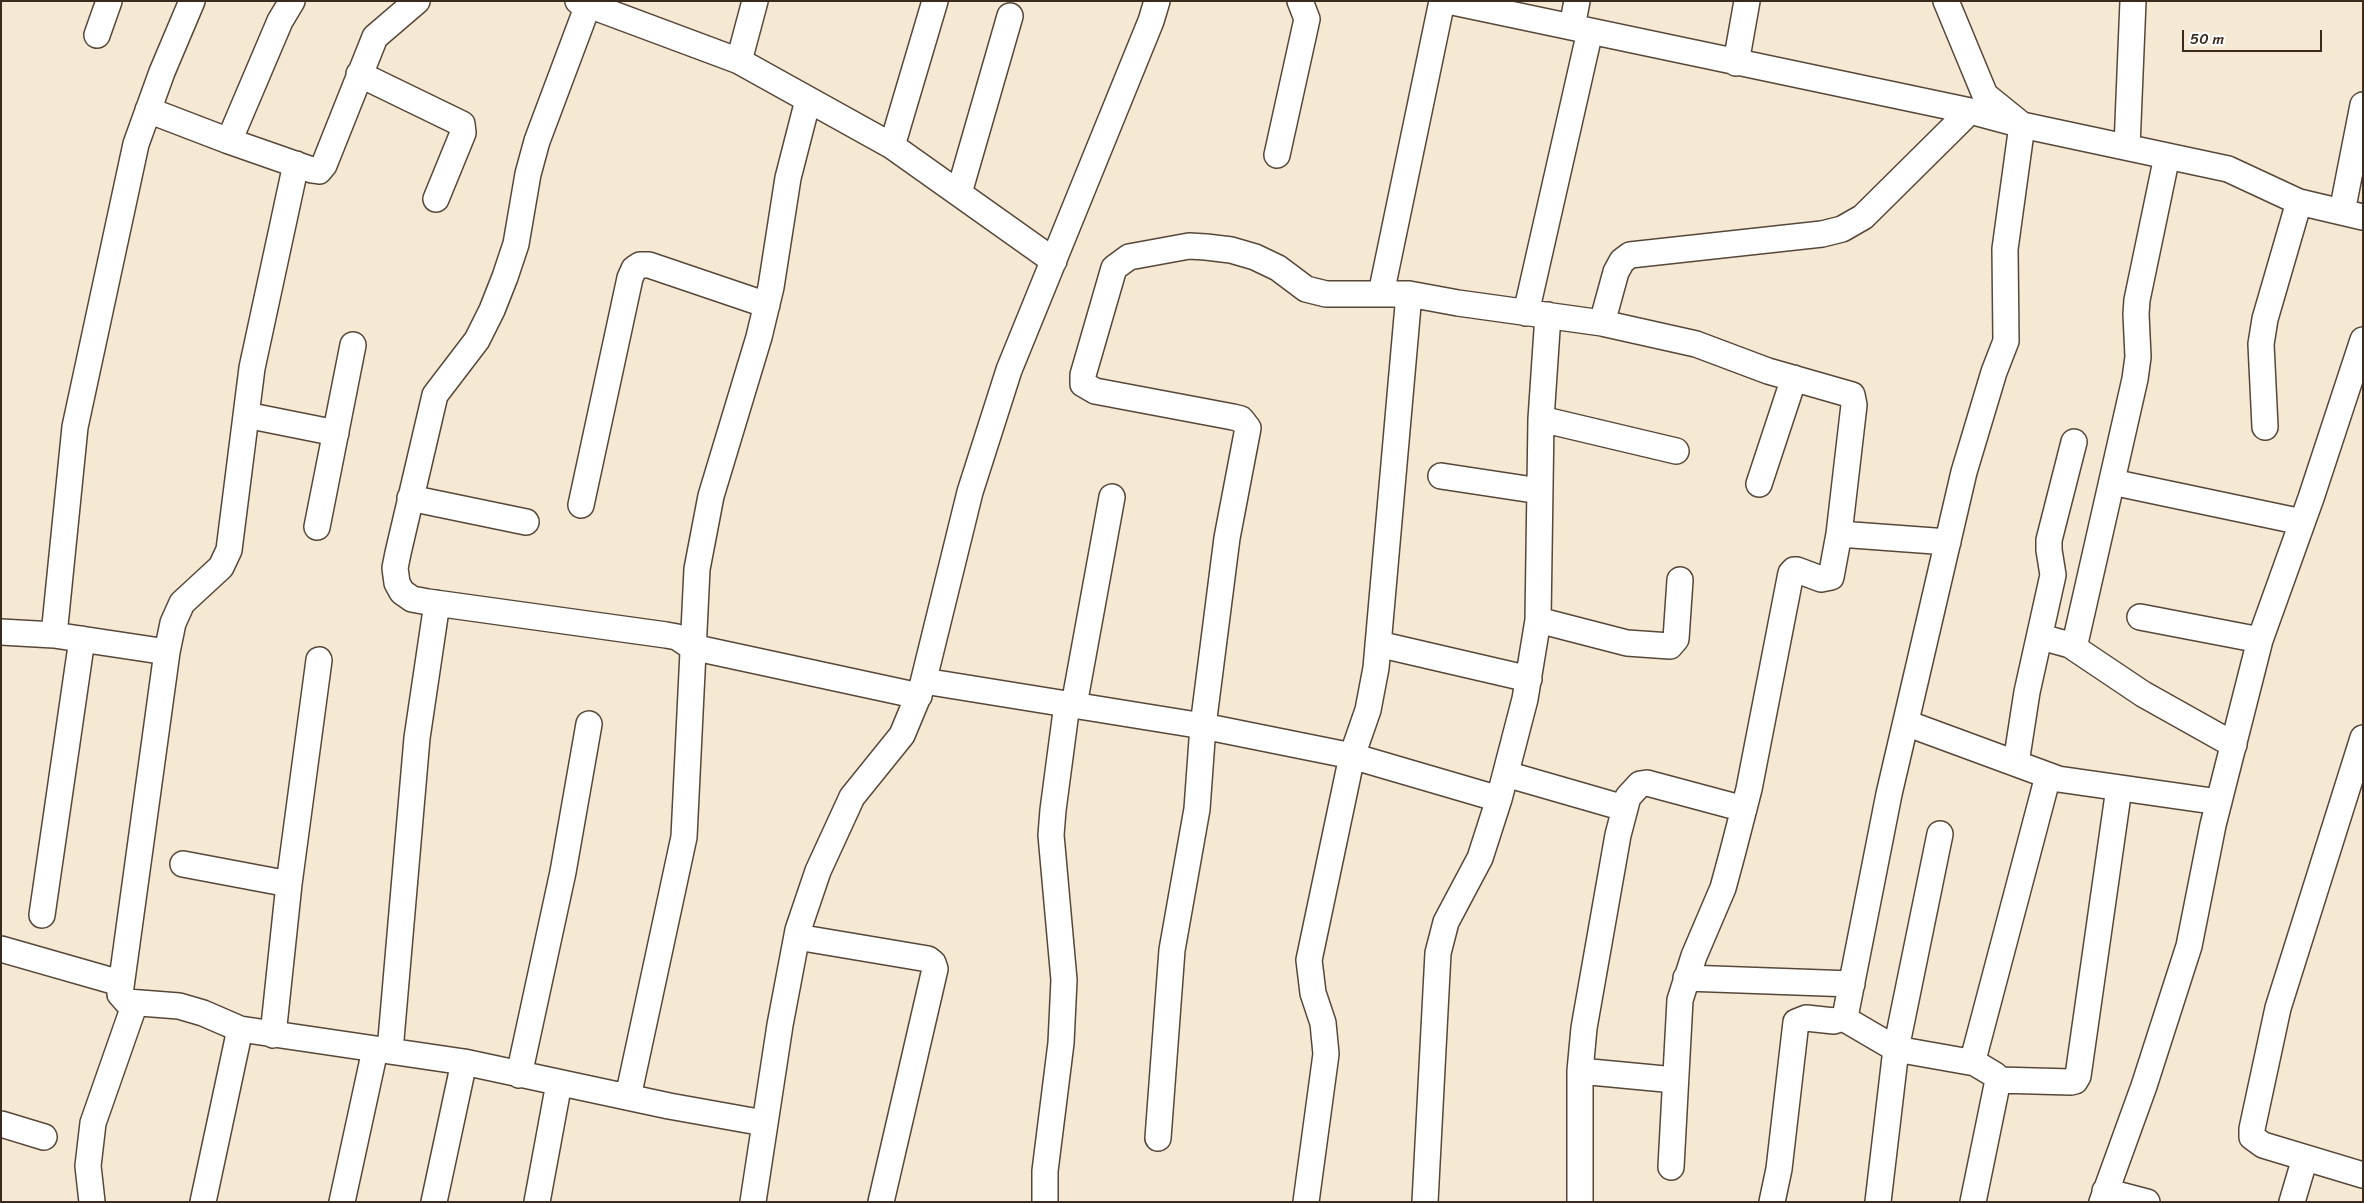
<!DOCTYPE html>
<html>
<head>
<meta charset="utf-8">
<style>
	body { margin:0 }
	#map { position:relative; width:2364px; height:1203px; overflow:hidden; background:#f5e9d4; font-family:Sriracha,sans-serif }
	canvas { display:block }
	.frame { position:absolute; inset:0; border:2px solid #3b2a1e; pointer-events:none }
	.scale { position:absolute; left:2182px; top:30px; width:140px; height:22px; box-sizing:border-box; border:2px solid #3b2a1e; border-top:0; padding-left:6px; font-size:15px; line-height:18px; white-space:nowrap; color:#3b2a1e; -webkit-text-stroke:4px #fff; paint-order:stroke }
</style>
</head>
<body>
<div id="map">
<canvas width="2364" height="1203"></canvas>
<div class="frame"></div>
<div class="scale">50 m</div>
</div>
<script>
const c = document.querySelector('canvas').getContext('2d');
c.lineJoin = 'round';
const shape = rows => new Path2D(rows.map(r => 'M' + r).join(''));
function trace(path, color, width, dash) { c.strokeStyle = color; c.lineWidth = width; c.lineCap = dash ? 'butt' : 'round'; c.setLineDash(dash || []); c.stroke(path); }
const minor = shape([
	[578,1,739,61,892,146,1054,261],
	[1448,1,1970,111,2022,125,2228,169,2299,202,2363,217],
	[588,5,537,141,528,174,516,244,505,277,492,310,477,340,435,395,398,553,395,568,397,583,402,592,412,599,428,602,666,635,677,637,692,647,919,696],
	[1572,27,1577,1],
	[97,35,109,1],
	[739,61,755,1],
	[1736,63,1747,1],
	[359,74,462,124,463,133,436,199],
	[148,110,229,141,312,170,319,171,324,165,375,37,417,1],
	[229,141,280,21,292,1],
	[892,146,935,1],
	[2127,147,2133,1],
	[1277,155,1307,19,1300,1],
	[296,164,252,368,229,550,221,567,182,603,173,623,167,652,120,994,127,1002,179,1006,203,1013,240,1029,464,1062,669,1106,764,1123],
	[959,193,1010,16],
	[2342,212,2363,105],
	[1381,294,1442,1],
	[1526,313,1590,31],
	[1602,323,1696,344,1768,371,1852,395,1854,405,1839,534],
	[246,415,336,433],
	[1541,419,1676,451],
	[2265,427,2261,344,2265,319,2299,202],
	[1441,476,1540,491],
	[2112,482,2302,522],
	[1759,484,1794,378],
	[410,498,526,522],
	[581,505,630,278,634,269,640,265,649,265,767,305],
	[317,527,353,345],
	[2140,617,2260,640],
	[1538,620,1627,643,1670,646,1676,639,1680,580],
	[1,632,54,635,167,652],
	[54,635,75,427,136,144,162,72,192,1],
	[2041,637,2070,645,2076,639,2135,379,2138,357,2136,314,2137,300,2167,156],
	[1378,644,1529,679],
	[2070,645,2143,694,2234,745],
	[924,681,1203,726,1352,756,1499,799],
	[1074,705,1112,497],
	[1906,723,2058,779,2219,802],
	[2363,738,2278,1008,2252,1129,2252,1137,2263,1145,2363,1175],
	[2016,763,2027,692,2053,575,2049,550,2049,540,2074,442],
	[1506,774,1624,808],
	[183,864,289,884],
	[42,915,82,639],
	[797,937,928,959,933,963,935,969,881,1202],
	[1,949,120,983],
	[1686,978,1852,984],
	[1843,1018,1896,1049,1975,1063],
	[273,1035,289,884,319,660],
	[390,1051,417,738,437,603],
	[1580,1071,1675,1080],
	[519,1075,563,872,589,724],
	[1998,1080,2071,1082,2075,1081,2078,1076,2119,788],
	[628,1097,684,837,697,569,711,496,759,337,771,287,788,178,808,100],
	[1,1124,44,1137],
	[1158,1138,1172,950,1197,809,1203,726,1227,538,1248,428,1241,419,1233,417,1095,391,1083,384,1083,375,1114,268,1129,257,1189,246,1206,247,1231,250,1255,257,1278,268,1306,289,1326,294,1409,294,1458,303,1602,323,1616,272,1622,261,1630,255,1822,234,1842,229,1863,217,1970,111],
	[1671,1167,1680,1000,1694,956,1723,888,1733,851,1749,789,1791,573,1794,570,1797,570,1821,579,1831,577,1839,534,1948,542],
	[2105,1191,2147,1202],
	[92,1202,88,1166,93,1123,135,1003],
	[203,1202,240,1029],
	[342,1202,375,1050],
	[434,1202,464,1062],
	[537,1202,559,1083],
	[753,1202,780,1025,798,930,818,871,852,797,902,735,922,687,970,492,1009,370,1151,21,1157,1],
	[1045,1202,1045,1171,1061,1043,1064,980,1051,835,1053,810,1067,704],
	[1306,1202,1326,1054,1323,1023,1313,993,1309,960,1352,756,1368,710,1376,668,1409,294],
	[1425,1202,1438,953,1446,922,1480,858,1499,799,1525,699,1538,620,1541,419,1548,315],
	[1580,1202,1580,1071,1584,1028,1618,835,1628,797,1640,784,1647,783,1744,809],
	[1772,1202,1779,1169,1796,1022,1806,1018,1834,1021,1843,1018,1846,1012,1889,794,1964,472,1994,372,2006,341,2005,249,2022,125,1985,95,1946,1],
	[1878,1202,1896,1049,1940,834],
	[1973,1202,1998,1080,1995,1075,1975,1063,1974,1056,2048,776],
	[2102,1202,2144,1086,2189,946,2213,825,2260,640,2311,498,2363,340],
	[2292,1202,2305,1158]
]);
trace(minor, '#574739', 28);
trace(minor, '#fff', 25);
</script>
</body>
</html>
